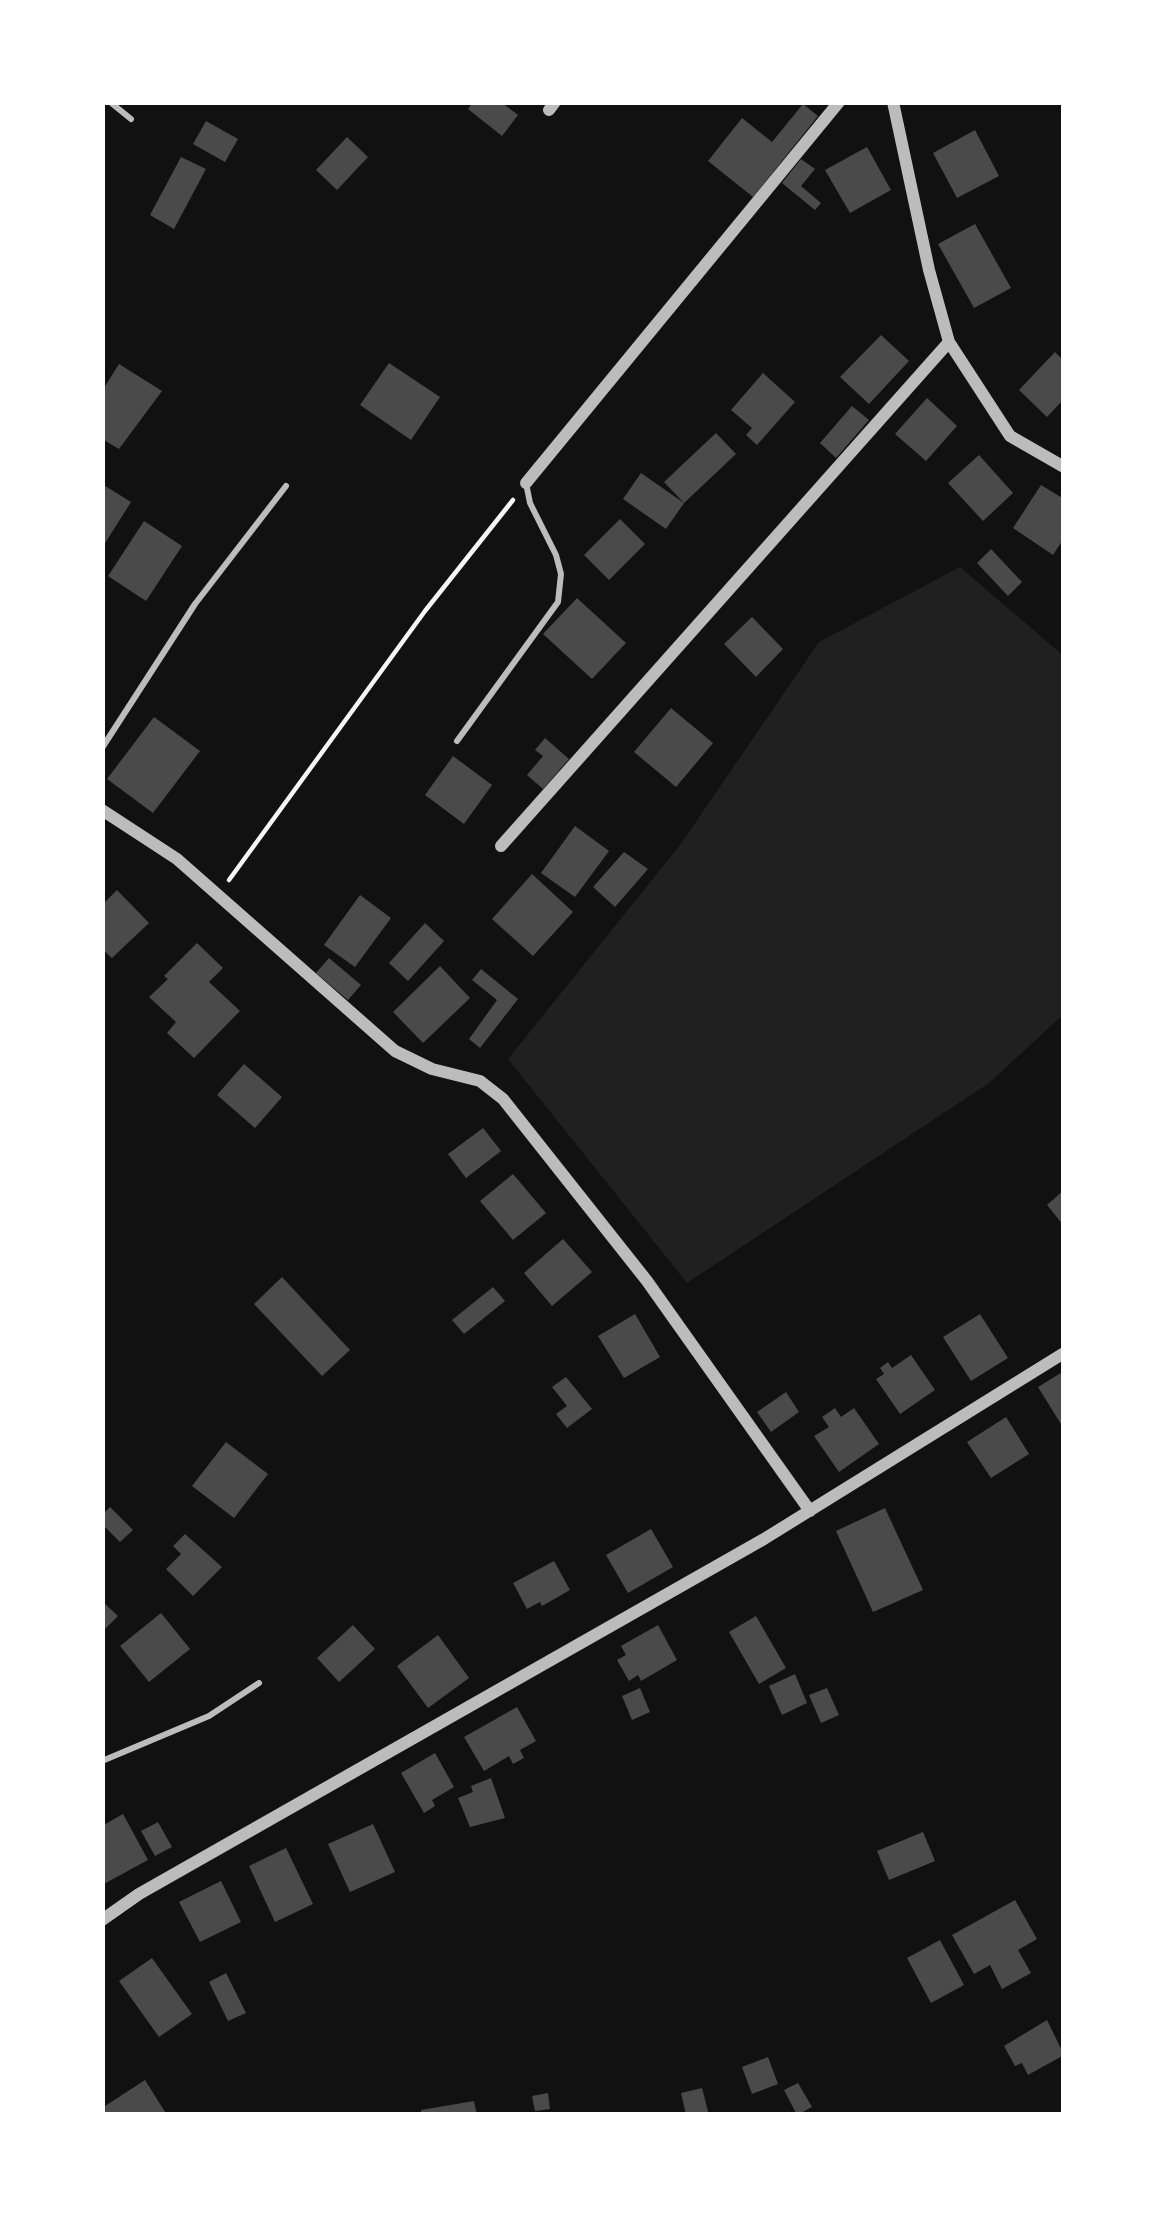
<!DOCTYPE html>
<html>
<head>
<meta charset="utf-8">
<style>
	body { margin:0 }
	#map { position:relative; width:1166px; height:2217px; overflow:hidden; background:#111; font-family:Mulish,sans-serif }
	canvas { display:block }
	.frame { position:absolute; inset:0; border:105px solid #fff; pointer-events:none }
</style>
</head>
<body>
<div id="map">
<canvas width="1166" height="2217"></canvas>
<div class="frame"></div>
</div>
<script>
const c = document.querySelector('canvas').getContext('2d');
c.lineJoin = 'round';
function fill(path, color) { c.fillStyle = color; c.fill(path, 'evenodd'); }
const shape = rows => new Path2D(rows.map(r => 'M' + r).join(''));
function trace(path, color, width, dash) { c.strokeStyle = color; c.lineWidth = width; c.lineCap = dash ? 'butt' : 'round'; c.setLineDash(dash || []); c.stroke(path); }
fill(shape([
	[960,567,1064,656,1064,1014,989,1083,687,1283,508,1059,680,845,819,642]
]), '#202020');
fill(shape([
	[473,102,501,102,518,115,502,136,468,109],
	[803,104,818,116,753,197,708,161,742,118,772,142],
	[206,121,238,139,225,162,193,144],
	[975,130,999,176,957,198,933,153],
	[347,137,368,157,337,190,316,170],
	[867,147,891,190,850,213,825,170],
	[181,157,206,169,174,229,150,215],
	[801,159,815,169,801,186,821,203,815,210,782,183],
	[975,224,1011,288,974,308,938,244],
	[881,335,909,361,869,404,840,377],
	[1055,352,1064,361,1064,399,1047,417,1019,390],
	[389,363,440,397,411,440,360,405],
	[119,364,162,391,119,449,102,439,102,391],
	[763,373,795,402,757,445,746,435,752,428,731,410],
	[927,398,957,426,926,461,895,434],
	[852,406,869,420,836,458,820,443],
	[716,433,736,454,684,503,664,482],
	[979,455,1013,493,983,521,948,483],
	[641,473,684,503,666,529,623,499],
	[102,484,131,502,102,548],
	[1041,485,1064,499,1064,538,1053,555,1013,528],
	[620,519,645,544,609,580,584,555],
	[144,521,182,546,146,601,108,576],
	[991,549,1022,582,1008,596,977,563],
	[577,598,626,643,592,679,543,634],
	[752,617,783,649,756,677,724,644],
	[671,708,713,743,676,787,634,752],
	[154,717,200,751,153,813,107,779],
	[545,738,569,759,543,789,527,775,543,756,535,750],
	[453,756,492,785,464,824,425,795],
	[575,826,609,851,575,897,541,873],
	[624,852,648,869,615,907,593,887],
	[532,874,573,912,533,956,492,919],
	[117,890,149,923,112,958,102,949,102,905],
	[360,895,391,918,355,967,324,945],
	[425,923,444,941,408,981,389,963],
	[197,943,223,968,209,982,240,1011,194,1058,167,1033,176,1022,149,997,168,979,164,976],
	[329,958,361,985,348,1000,316,973],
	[440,966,470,998,423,1043,393,1012],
	[481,969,518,999,480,1048,469,1039,497,1000,472,980],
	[244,1064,282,1097,255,1128,217,1095],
	[483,1128,501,1151,466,1178,448,1154],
	[513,1174,546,1213,513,1240,480,1201],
	[1064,1190,1064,1226,1047,1205],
	[563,1239,592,1272,552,1306,524,1273],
	[282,1277,350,1350,322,1376,254,1304],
	[493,1287,505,1301,464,1334,452,1320],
	[635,1314,660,1357,624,1378,598,1336],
	[980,1314,1008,1358,971,1381,943,1337],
	[911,1355,935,1390,900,1414,876,1379,884,1374,880,1368,888,1362,892,1368],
	[1064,1371,1064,1429,1038,1387],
	[566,1377,592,1409,567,1428,556,1414,567,1406,552,1387],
	[786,1392,799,1412,771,1432,757,1412],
	[835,1408,841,1417,854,1408,879,1444,839,1472,814,1436,829,1427,822,1417],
	[1006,1417,1029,1454,991,1478,967,1442],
	[226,1442,268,1474,234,1518,192,1486],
	[110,1507,133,1530,120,1542,102,1524,102,1515],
	[885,1508,923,1590,873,1612,836,1531],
	[651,1529,673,1567,628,1593,606,1555],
	[185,1534,222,1567,193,1596,166,1569,181,1554,173,1546],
	[554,1561,570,1590,542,1606,540,1602,527,1609,513,1583],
	[102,1601,118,1616,102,1632],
	[161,1613,190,1649,149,1682,120,1646],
	[756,1616,786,1668,759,1684,729,1632],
	[353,1625,375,1649,339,1682,317,1658],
	[658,1625,677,1660,641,1681,638,1675,629,1681,617,1660,626,1655,621,1646],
	[438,1635,469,1678,428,1708,397,1666],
	[795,1674,807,1703,782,1715,769,1686],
	[640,1688,650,1712,632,1720,622,1696],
	[827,1688,839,1715,821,1723,809,1695],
	[517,1707,536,1741,520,1750,524,1758,513,1764,509,1756,484,1771,464,1737],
	[435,1753,454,1787,432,1800,435,1806,424,1813,401,1773],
	[491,1778,505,1818,470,1827,458,1798,473,1792,471,1786],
	[123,1814,148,1860,102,1885,102,1826],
	[158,1822,172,1847,155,1856,141,1831],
	[373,1824,395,1872,350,1892,328,1844],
	[923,1832,935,1861,889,1880,877,1851],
	[286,1848,313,1904,275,1922,249,1866],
	[221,1881,241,1922,200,1942,179,1902],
	[1015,1900,1037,1939,1018,1950,1031,1973,1002,1989,990,1965,974,1974,952,1935],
	[940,1940,964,1985,931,2003,907,1958],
	[152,1958,192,2014,159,2037,119,1981],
	[226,1973,246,2013,228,2021,209,1982],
	[1047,2020,1064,2055,1028,2075,1022,2063,1015,2066,1004,2046],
	[768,2057,778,2084,752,2094,742,2067],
	[145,2080,167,2115,102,2115,102,2108],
	[798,2083,812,2107,797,2115,784,2090],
	[702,2088,709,2115,686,2115,681,2093],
	[548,2093,550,2109,535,2111,532,2096],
	[474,2101,477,2115,421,2115,421,2110]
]), '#4a4a4a');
trace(shape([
	[229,880,425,611,513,500]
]), '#f5f5f5', 4.5);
trace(shape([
	[110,102,131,119],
	[457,741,558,602,561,574,556,555,530,503,526,483],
	[102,748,195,604,286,486],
	[102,1761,209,1716,259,1683]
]), '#bcbcbc', 6);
trace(shape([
	[893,102,929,270,949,342,1010,436,1064,467],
	[549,110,555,102],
	[526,483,839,102],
	[102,810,177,859,395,1051,432,1069,480,1081,503,1099,647,1281,810,1511],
	[501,846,949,342],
	[102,1920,139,1894,764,1539,1064,1353]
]), '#bcbcbc', 12);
</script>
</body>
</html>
